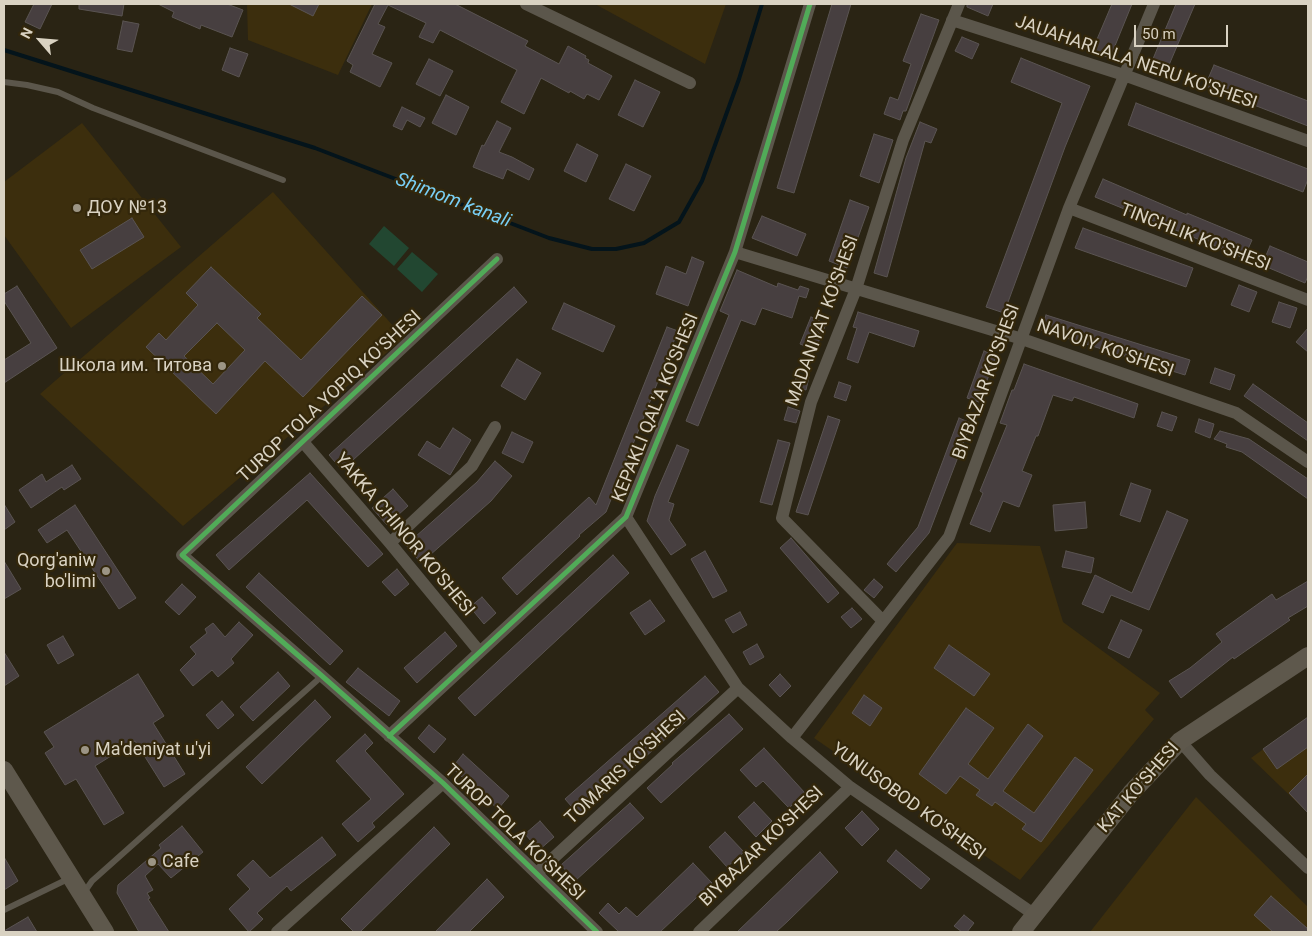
<!DOCTYPE html>
<html>
<head>
<meta charset="utf-8">
<style>
	body { margin:0 }
	#map { position:relative; width:1312px; height:936px; overflow:hidden; background:#2a2414; font-family:Roboto,sans-serif }
	canvas { display:block }
	.frame { position:absolute; inset:0; border:5px solid #d9d2c2; pointer-events:none }
	.north { position:absolute; left:15px; top:15px; width:50px; height:50px; -webkit-text-stroke:4px #33270b; paint-order:stroke; rotate:297deg; font-size:14px; font-weight:700; line-height:20px; text-align:center; color:#d9d2c2 }
	.north::after { content:''; display:block; margin:auto; width:18px; height:22px; background:#d9d2c2; clip-path:polygon(50% 0,100% 100%,50% 72%,0 100%) }
	.scale { position:absolute; left:1134px; top:25px; width:94px; height:22px; box-sizing:border-box; border:2px solid #d9d2c2; border-top:0; padding-left:6px; font-size:15px; line-height:18px; white-space:nowrap; color:#d9d2c2; -webkit-text-stroke:4px #33270b; paint-order:stroke }
</style>
</head>
<body>
<div id="map">
<canvas width="1312" height="936"></canvas>
<div class="frame"></div>
<div class="north">N</div>
<div class="scale">50 m</div>
</div>
<script>
const c = document.querySelector('canvas').getContext('2d');
c.lineJoin = 'round';
function fill(path, color) { c.fillStyle = color; c.fill(path, 'evenodd'); }
const shape = rows => new Path2D(rows.map(r => 'M' + r).join(''));
function trace(path, color, width, dash) { c.strokeStyle = color; c.lineWidth = width; c.lineCap = dash ? 'butt' : 'round'; c.setLineDash(dash || []); c.stroke(path); }
function write(font, color, halo, rows, align = 'center') {
  c.font = font + ' Roboto,sans-serif'; c.lineWidth = 4.5; c.setLineDash([]); c.textBaseline = 'middle'; c.strokeStyle = halo; c.fillStyle = color; for (const [text, x, y, turn = 0] of rows) {
    c.save(); c.translate(x, y); c.rotate((+turn || 0) * Math.PI / 180); c.textAlign = isNaN(turn) ? turn : align; if (halo) c.strokeText(text, 0, 0); c.fillText(text, 0, 0); c.restore();
  }
}
fill(shape([
	[247,4,372,4,338,75,248,40],
	[595,4,726,4,705,64],
	[82,123,181,247,71,328,4,235,4,182],
	[273,192,404,338,183,526,40,394],
	[957,543,1040,546,1063,622,1160,693,1145,710,1154,719,1020,880,814,738],
	[1308,717,1308,813,1251,758],
	[1196,797,1308,907,1308,932,1090,932]
]), '#3c2e0d');
fill(shape([
	[384,226,409,248,394,266,369,244],
	[412,252,438,274,422,292,397,269]
]), '#224731');
trace(shape([
	[4,50,315,148,549,238,592,249,616,249,644,243,679,222,702,181,739,79,762,4]
]), '#04141b', 4);
const building = shape([
	[34,4,52,4,40,29,25,22,34,4],
	[79,4,124,4,122,16,79,9,79,4],
	[158,4,227,4,243,10,232,37,201,25,200,29,172,17,174,12,158,4],
	[289,4,319,4,313,16,289,4],
	[375,4,455,4,528,41,525,46,559,64,568,46,586,56,585,58,589,60,588,63,612,76,599,100,587,94,584,99,570,91,569,93,541,78,524,114,501,102,517,70,440,30,433,43,419,37,426,23,388,5,378,24,385,27,372,54,392,63,380,87,350,72,353,65,347,61,375,4],
	[832,4,851,4,794,193,777,188,832,4],
	[967,4,993,4,988,16,967,7,967,4],
	[1112,4,1132,4,1110,58,1092,51,1112,4],
	[1176,4,1195,4,1166,72,1150,66,1176,4],
	[921,14,939,20,906,111,903,111,900,120,884,114,890,97,898,100,911,64,903,61,921,14],
	[123,21,139,24,132,52,117,49,123,21],
	[962,37,979,44,972,59,955,51,962,37],
	[230,48,248,54,239,77,222,70,230,48],
	[1021,58,1090,86,1065,147,1004,313,986,307,1062,103,1011,82,1021,58],
	[429,59,453,71,440,96,416,84,429,59],
	[1214,65,1308,101,1308,126,1205,86,1214,65],
	[635,80,660,92,643,127,618,115,635,80],
	[446,95,469,107,456,135,432,123,446,95],
	[1136,103,1308,169,1308,179,1303,192,1128,125,1136,103],
	[402,107,425,118,420,127,407,120,402,130,393,126,402,107],
	[497,121,511,128,499,152,512,157,534,169,529,180,507,169,503,179,473,167,482,145,484,146,497,121],
	[920,122,937,129,931,143,925,141,887,277,874,273,906,158,920,122],
	[874,134,893,140,879,183,860,176,874,134],
	[577,144,598,155,586,182,564,171,577,144],
	[626,164,651,176,634,211,609,199,626,164],
	[1103,179,1187,215,1187,213,1252,240,1244,258,1095,197,1103,179],
	[850,200,869,207,847,268,829,261,850,200],
	[762,216,806,234,797,256,752,238,762,216],
	[132,218,144,237,92,269,80,250,132,218],
	[1083,228,1193,268,1186,287,1075,248,1083,228],
	[1270,246,1308,262,1308,276,1305,283,1262,265,1270,246],
	[692,257,704,262,688,306,656,294,666,266,686,274,692,257],
	[211,267,261,314,257,318,301,360,362,296,382,315,303,397,265,361,216,414,146,347,159,333,166,340,198,305,186,293,211,267],
	[217,323,245,350,213,384,184,356,217,323],
	[737,270,777,287,778,283,798,290,800,286,809,289,806,298,799,296,792,318,762,308,755,325,741,320,698,426,686,421,729,315,720,311,737,270],
	[1239,285,1257,292,1249,312,1231,305,1239,285],
	[17,286,57,348,4,383,4,360,31,343,4,301,4,294,17,286],
	[514,287,527,302,342,470,329,455,514,287],
	[1279,302,1297,308,1290,328,1272,322,1279,302],
	[564,303,615,326,603,352,552,329,564,303],
	[858,312,919,331,914,347,869,332,858,363,847,359,857,328,853,327,858,312],
	[1046,315,1190,360,1185,375,1041,330,1046,315],
	[811,317,826,324,815,350,800,344,811,317],
	[667,327,678,331,606,512,579,535,580,536,517,595,502,578,589,497,596,505,667,327],
	[1308,328,1308,352,1296,342,1308,328],
	[984,351,996,356,979,402,967,398,984,351],
	[517,359,541,373,525,400,501,386,517,359],
	[1024,364,1138,404,1134,418,1074,397,1072,401,1053,395,1038,436,1036,436,1022,471,1032,475,1019,507,1003,501,990,532,970,524,983,493,980,491,1007,425,1000,423,1012,390,1014,390,1024,364],
	[1215,368,1235,375,1230,390,1210,383,1215,368],
	[797,374,809,377,806,390,794,386,797,374],
	[839,382,851,386,846,401,834,397,839,382],
	[1253,384,1308,423,1308,441,1244,396,1253,384],
	[788,407,800,411,796,423,784,420,788,407],
	[1162,412,1177,417,1172,431,1157,426,1162,412],
	[828,416,840,420,808,515,796,512,828,416],
	[959,418,971,423,929,533,896,572,887,564,918,527,959,418],
	[1199,419,1214,424,1210,438,1195,432,1199,419],
	[453,428,471,440,450,475,418,455,427,441,440,449,453,428],
	[1220,431,1249,439,1308,479,1308,499,1242,452,1226,447,1227,444,1214,439,1220,431],
	[512,432,533,442,523,463,502,453,512,432],
	[778,440,790,443,772,505,760,502,778,440],
	[677,445,689,450,668,502,674,504,669,520,686,545,671,555,647,521,655,496,677,445],
	[495,461,512,476,491,501,421,563,406,545,477,482,495,461],
	[72,465,81,479,64,490,62,487,31,508,19,490,42,474,46,482,72,465],
	[310,473,383,554,368,567,307,500,229,570,216,555,310,473],
	[1131,483,1151,490,1140,522,1120,515,1131,483],
	[393,489,408,506,387,525,372,508,393,489],
	[1085,502,1087,528,1055,531,1053,505,1085,502],
	[4,504,15,522,4,530,4,504],
	[75,505,136,598,119,609,67,530,47,543,38,530,75,505],
	[1167,511,1188,520,1149,610,1111,595,1103,613,1082,604,1095,575,1132,593,1167,511],
	[791,538,839,593,828,603,780,548,791,538],
	[705,551,727,591,713,598,691,559,705,551],
	[1066,551,1094,558,1091,573,1062,567,1066,551],
	[613,555,629,573,475,716,458,698,613,555],
	[4,561,21,589,4,599,4,561],
	[397,569,409,584,395,596,382,582,397,569],
	[259,573,343,651,330,665,246,587,259,573],
	[874,579,883,587,874,598,864,590,874,579],
	[1308,581,1308,606,1288,618,1290,620,1234,659,1233,657,1181,698,1169,681,1190,668,1222,642,1216,634,1272,594,1276,600,1308,581],
	[182,584,196,597,179,615,165,602,182,584],
	[482,597,496,613,484,624,470,607,482,597],
	[650,600,665,621,645,635,630,613,650,600],
	[852,608,862,619,851,628,841,617,852,608],
	[740,612,747,625,733,633,725,620,740,612],
	[1121,620,1142,630,1129,658,1108,648,1121,620],
	[239,622,253,635,231,659,234,663,218,677,212,670,193,686,180,670,196,654,190,647,207,633,205,629,213,623,225,637,239,622],
	[445,632,457,646,417,683,404,668,445,632],
	[63,636,74,655,58,664,47,645,63,636],
	[757,644,764,657,750,665,743,652,757,644],
	[949,645,990,674,974,696,934,668,949,645],
	[4,652,19,676,4,686,4,652],
	[358,668,400,701,389,716,346,682,358,668],
	[278,672,290,686,253,721,240,707,278,672],
	[138,674,164,716,153,723,185,774,164,787,135,741,95,766,124,813,104,825,76,779,65,785,45,753,54,747,44,732,138,674],
	[780,674,791,686,780,697,769,685,780,674],
	[705,676,719,692,579,815,565,799,705,676],
	[864,695,882,708,870,726,852,713,864,695],
	[315,700,331,717,262,784,246,767,315,700],
	[222,701,234,715,218,729,206,715,222,701],
	[966,708,994,728,968,764,988,779,1028,724,1043,736,1003,791,1034,813,1075,757,1093,770,1041,842,1022,829,1026,824,995,802,992,806,976,795,980,790,960,776,946,794,919,774,966,708],
	[729,714,743,729,661,803,647,788,673,764,672,763,729,714],
	[1308,717,1308,747,1277,769,1263,749,1308,717],
	[429,725,446,739,434,753,418,738,429,725],
	[365,734,373,743,365,751,404,794,372,823,375,827,358,842,342,824,371,799,336,761,365,734],
	[764,748,805,793,789,808,763,781,756,787,740,770,764,748],
	[463,754,509,796,498,809,452,768,463,754],
	[1308,774,1308,813,1289,793,1308,774],
	[754,802,772,821,756,837,738,817,754,802],
	[630,803,644,818,575,881,561,865,630,803],
	[862,811,879,829,862,846,845,828,862,811],
	[540,821,554,837,539,850,525,834,540,821],
	[182,826,203,852,171,878,158,864,145,876,153,890,147,893,150,898,148,899,169,932,139,932,117,893,118,885,161,848,159,845,182,826],
	[434,827,450,844,360,932,354,932,341,919,434,827],
	[725,832,744,852,727,867,709,847,725,832],
	[322,837,336,855,291,891,287,886,257,913,263,919,249,932,229,909,250,889,237,875,253,860,270,878,322,837],
	[896,850,930,879,921,889,887,861,896,850],
	[820,852,838,872,788,921,776,932,737,932,820,852],
	[4,857,18,881,4,890,4,857],
	[693,863,712,883,660,932,619,932,599,913,608,903,619,914,626,907,637,917,693,863],
	[487,879,504,897,469,932,435,932,487,879],
	[1271,896,1308,929,1308,932,1273,932,1254,915,1271,896],
	[964,915,974,923,967,932,962,932,954,926,964,915],
	[28,917,37,932,4,932,4,931,28,917]
]);
fill(building, '#473f40');
trace(building, '#5a5452', 1);
trace(shape([
	[4,82,27,85,58,92,93,108,283,180],
	[83,894,92,881,322,676],
	[4,910,70,878]
]), '#5b564b', 6);
trace(shape([
	[526,4,690,83],
	[952,20,1124,75,1308,141],
	[1069,208,1308,300],
	[735,252,1022,339,1236,413,1308,462],
	[497,259,182,555,322,676,443,783,597,932],
	[303,442,390,543,479,651],
	[626,517,738,688,792,738,850,787,1035,915],
	[390,543,472,466,495,427],
	[883,621,782,518,811,402,856,289,903,140,959,4],
	[389,736,626,517,735,252,810,4],
	[792,738,949,537,1069,208,1154,4],
	[1180,741,1210,775,1308,868],
	[537,873,738,688],
	[277,932,443,783],
	[699,932,850,787]
]), '#5b564b', 12);
trace(shape([
	[4,770,105,932],
	[1021,932,1131,793,1180,741,1308,656]
]), '#5e584c', 18);
trace(shape([
	[497,259,182,555,322,676,443,783,597,932],
	[389,736,626,517,735,252,810,4]
]), '#51ab58', 5);
for (const [x, y, r, color] of [
	[77,208,5,"#9c9585"],
	[222,366,5,"#9c9585"],
	[106,571,5,"#9c9585"],
	[85,750,5,"#9c9585"],
	[152,862,5,"#9c9585"]
]) { const dot = new Path2D(); dot.arc(x, y, r, 0, 2 * Math.PI); c.fillStyle = color; c.fill(dot); trace(dot, '#33270b', 2); }
write('18px', '#d9d2c2', '#33270b', [
	["JAUAHARLALA NERU KO'SHESI",1136,63,19],
	["TINCHLIK KO'SHESI",1195,238,21],
	["MADANIYAT KO'SHESI",823,321,-70],
	["NAVOIY KO'SHESI",1105,349,19],
	["BIYBAZAR KO'SHESI",987,382,-70],
	["TUROP TOLA YOPIQ KO'SHESI",330,397,-43],
	["KEPAKLI QAL'A KO'SHESI",656,408,-68],
	["YAKKA CHINOR KO'SHESI",404,535,50],
	["TOMARIS KO'SHESI",626,768,-43],
	["KAT KO'SHESI",1139,788,-49],
	["YUNUSOBOD KO'SHESI",908,802,36],
	["TUROP TOLA KO'SHESI",514,833,44],
	["BIYBAZAR KO'SHESI",762,847,-44]
]);
write('18px', '#d9d2c2', '#33270b', [
	["ДОУ №13",87,208],
	["Школа им. Титова",212,366,"right"],
	["Qorg'aniw",96,561,"right"],
	["bo'limi",96,582,"right"],
	["Ma'deniyat u'yi",95,750],
	["Cafe",162,862]
], 'left');
write('italic 19px', '#79cff5', '#33270b', [
	["Shimom kanali",453,201,21]
]);
</script>
</body>
</html>
